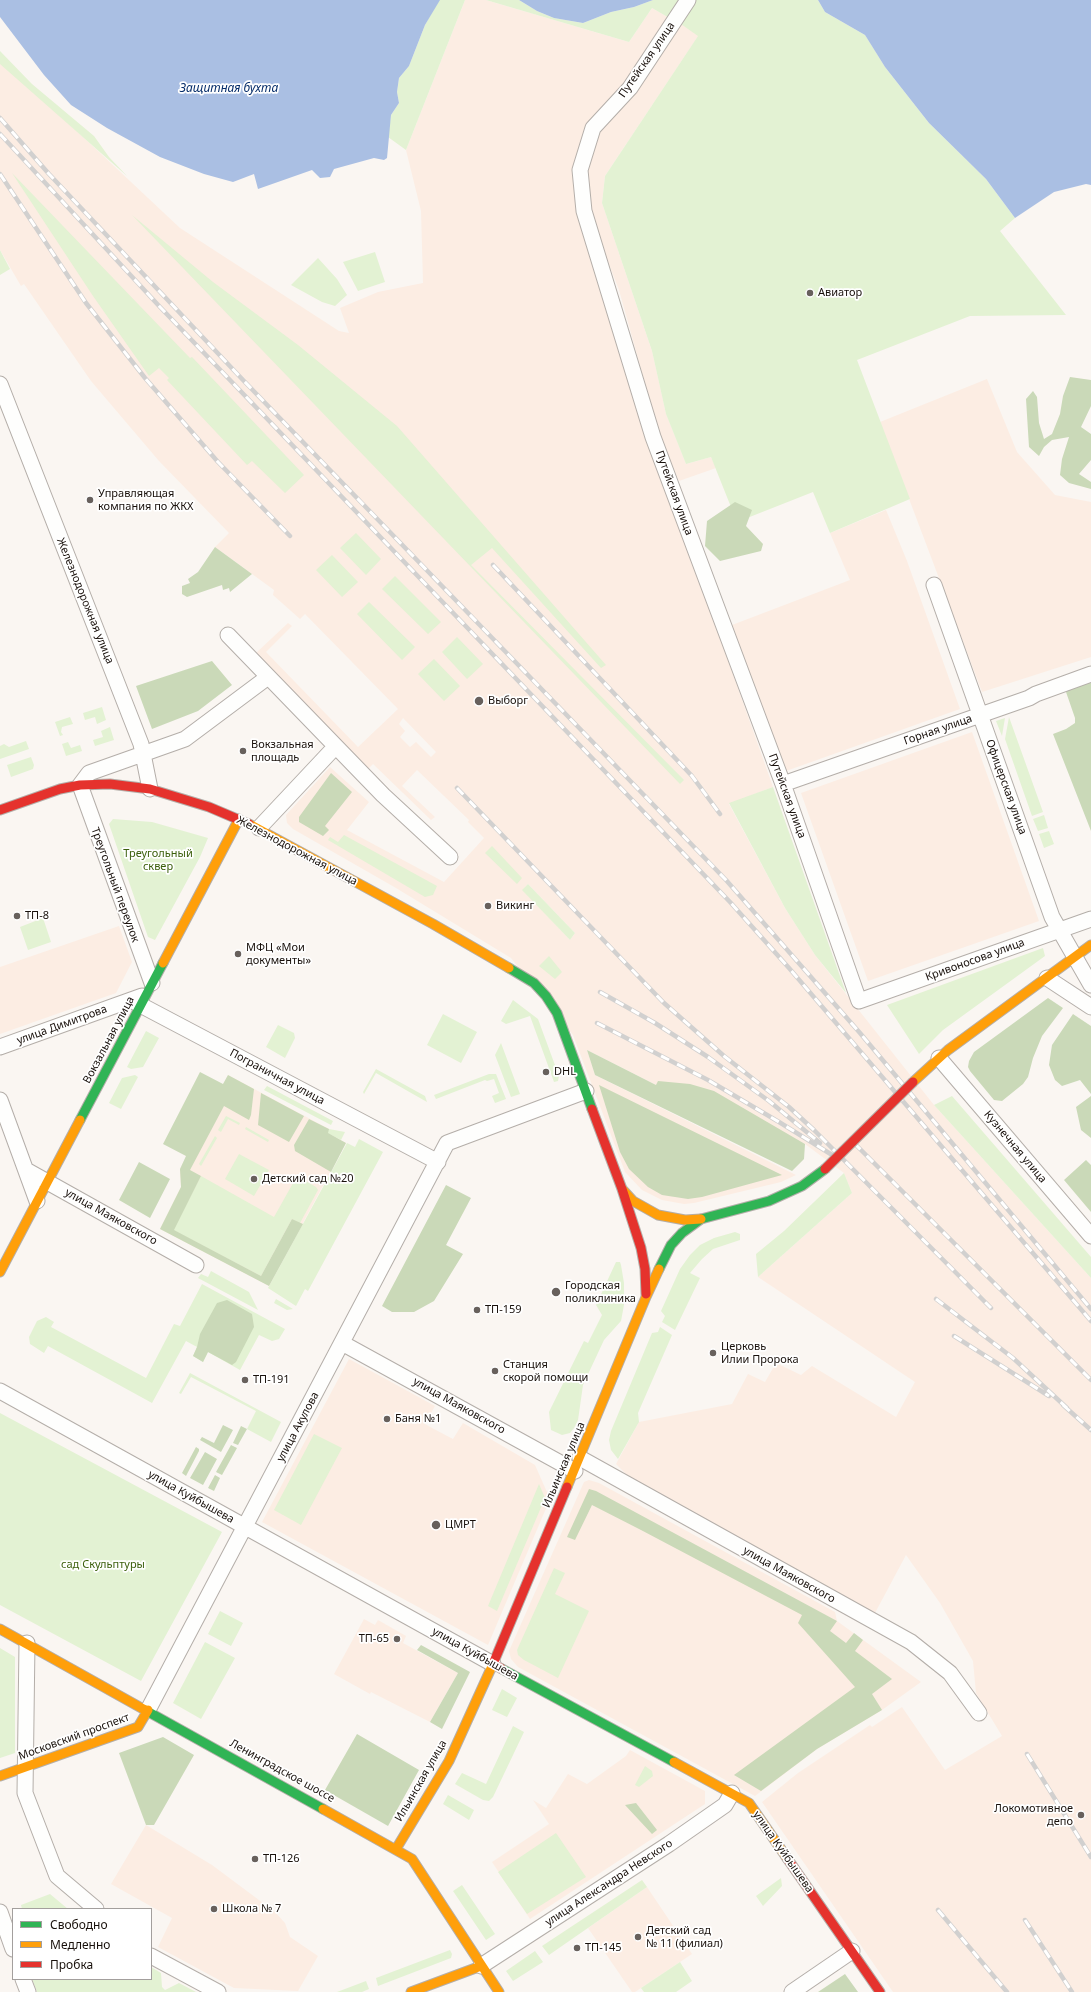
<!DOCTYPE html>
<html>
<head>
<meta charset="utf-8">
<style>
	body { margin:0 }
	#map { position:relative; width:1091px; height:1992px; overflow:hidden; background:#faf6f2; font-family:"Noto Sans",sans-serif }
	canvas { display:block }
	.legend { position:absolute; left:12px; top:1908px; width:140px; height:72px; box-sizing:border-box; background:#fff; border:1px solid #a39f9d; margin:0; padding:5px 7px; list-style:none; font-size:12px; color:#18100b }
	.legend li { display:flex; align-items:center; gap:8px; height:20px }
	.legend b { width:20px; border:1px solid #a39f9d }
</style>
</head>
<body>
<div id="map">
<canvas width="1091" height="1992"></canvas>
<ul class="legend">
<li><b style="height:5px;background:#30b455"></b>Свободно</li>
<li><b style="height:5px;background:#ff9f0a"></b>Медленно</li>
<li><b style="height:5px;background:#e5322d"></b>Пробка</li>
</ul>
</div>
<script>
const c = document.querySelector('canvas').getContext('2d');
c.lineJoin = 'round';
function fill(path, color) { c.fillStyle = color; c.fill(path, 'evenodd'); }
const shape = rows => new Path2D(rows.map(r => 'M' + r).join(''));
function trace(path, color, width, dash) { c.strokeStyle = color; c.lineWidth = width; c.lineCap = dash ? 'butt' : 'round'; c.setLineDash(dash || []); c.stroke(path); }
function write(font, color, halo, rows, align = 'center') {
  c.font = font + ' "Noto Sans",sans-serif'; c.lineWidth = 3.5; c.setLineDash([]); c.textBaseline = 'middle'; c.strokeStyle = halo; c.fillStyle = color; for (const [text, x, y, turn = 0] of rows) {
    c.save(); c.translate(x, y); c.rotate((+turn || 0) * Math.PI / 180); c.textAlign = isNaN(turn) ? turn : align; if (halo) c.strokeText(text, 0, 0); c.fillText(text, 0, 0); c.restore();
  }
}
fill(shape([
	[465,0,486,0,629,42,652,8,671,19,627,86,576,169,649,437,773,787,729,804,785,908,815,955,934,1105,1091,1278,1091,1992,893,1992,762,1802,798,1773,870,1725,872,1727,902,1707,945,1770,1002,1736,976,1693,973,1661,940,1603,906,1555,875,1613,778,1561,627,1475,616,1464,639,1422,732,1404,748,1374,765,1382,776,1363,801,1375,812,1366,896,1417,915,1382,758,1277,852,1193,844,1173,805,1144,656,1085,587,1050,595,1075,796,1175,781,1182,694,1203,684,1204,662,1200,642,1190,625,1172,573,1035,511,958,396,888,293,829,287,823,286,815,330,767,369,802,347,830,444,882,484,838,468,822,469,820,417,770,402,786,435,817,431,820,373,764,368,769,256,653,288,623,292,626,266,652,358,747,398,709,305,614,300,619,273,595,274,590,215,547,229,533,159,461,91,381,24,284,21,286,0,250,0,59,180,228,339,331,349,333,340,308,378,292,423,283,421,211,406,150],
	[403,718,436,752,431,757,416,742,410,747,400,737,405,731,399,724],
	[528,884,575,933,570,940,523,890],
	[678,22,699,35,605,176,602,203,652,351,666,414,686,464,711,457,716,468,679,481,659,434,619,290,593,223,587,164,597,131],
	[987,379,1017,452,1055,495,1091,502,1091,657,982,692,880,422],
	[886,510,907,561,960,709,786,771,732,625,850,580,830,533],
	[972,732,1039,921,868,981,801,793],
	[119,926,132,962,116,993,0,1034,0,967],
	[228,1075,329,1129,328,1133,346,1143,269,1286,160,1229,181,1187,180,1169],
	[349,1359,435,1406,425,1424,432,1428,453,1439,463,1423,535,1465,550,1499,488,1645,262,1522],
	[589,1480,599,1483,835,1612,837,1621,921,1682,882,1710,817,1749,755,1796,518,1667,511,1659,509,1651,584,1482],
	[364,1619,375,1625,378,1620,406,1636,403,1643,458,1673,430,1722,371,1692,370,1694,334,1674],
	[630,1750,705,1791,705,1804,530,1919,492,1862,549,1824,533,1800,546,1808,568,1774,587,1784,626,1756],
	[146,1825,212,1865,275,1912,285,1923,290,1937,318,1956,298,1991,234,1988,158,1947,172,1918,111,1884],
	[647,1887,692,1954,635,1992,632,1992,588,1928]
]), '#fcede3');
fill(shape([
	[439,0,465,0,406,150,388,137,391,115,399,103,397,92,399,78,409,66,425,25],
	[486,0,519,0,537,11,554,18,583,23,611,12,634,7,653,0,683,0,671,19,652,8,629,42],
	[693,0,818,0,825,12,865,35,885,67,929,123,986,179,1015,218,1000,231,1066,315,970,316,857,360,910,499,830,533,813,492,737,522,711,457,686,464,666,414,652,351,602,203,605,176,698,36,678,22],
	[0,51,32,84,94,136,109,157,127,176,0,64],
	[12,173,190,358,192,357,304,475,285,493,252,461,247,465,167,380,169,378,159,368,149,376,93,296],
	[132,215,213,282,298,345,397,426,606,665,601,668,492,548,471,565,684,780,680,784],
	[0,250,10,269,0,275],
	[375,252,385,282,358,291,343,262],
	[318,258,337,279,347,295,335,306,322,302,291,285],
	[356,533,381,559,366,575,340,548],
	[332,555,358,582,342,597,316,570],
	[395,576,441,622,428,634,382,589],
	[369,602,415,647,402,660,357,614],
	[457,637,483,664,467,679,442,652],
	[434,659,460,686,444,701,418,674],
	[102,707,106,720,97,724,95,717,85,720,83,713],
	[70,717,73,724,62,727,61,732,63,735,60,736,55,722],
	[1009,717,1043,812,1032,816,1005,739],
	[1005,718,1002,736,996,721],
	[110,727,114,740,95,746,93,740,103,737,101,731],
	[26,741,29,749,0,759,0,746,4,744,9,747],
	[68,742,71,748,80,745,82,751,66,756,62,744],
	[31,757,34,765,33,769,11,777,7,765],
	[773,787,846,993,815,955,785,908,729,803],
	[1044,815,1048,828,1038,831,1033,819],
	[113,819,152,822,208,838,200,857,155,940,148,937,109,824],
	[1049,831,1054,844,1044,848,1039,834],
	[344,835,437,886,433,895,425,897,328,840,330,837,338,842],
	[492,846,522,878,517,884,485,853],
	[528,884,575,933,570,940,522,890],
	[43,918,51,942,28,950,20,927],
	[1043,948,1045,956,943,1030,919,1054,887,1005],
	[549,956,562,972,555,979,539,966],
	[513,1000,538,1019,559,1076,558,1081,554,1082,530,1016,506,1024,501,1021],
	[443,1014,477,1032,461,1063,427,1045],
	[278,1025,294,1033,295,1038,285,1058,266,1047],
	[146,1031,159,1038,143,1067,131,1069,127,1067],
	[501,1043,520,1094,511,1097,495,1055],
	[376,1069,425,1096,427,1102,376,1073,364,1094,363,1092],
	[489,1074,496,1074,506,1099,495,1103,492,1096,499,1093,494,1079,487,1081,485,1080,436,1099,434,1095],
	[135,1075,138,1077,121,1109,109,1103,122,1078],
	[267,1086,333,1121,331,1125,264,1090],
	[952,1096,1091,1257,1091,1278,934,1105],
	[226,1116,240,1123,239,1125,228,1119,221,1132,218,1130],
	[246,1127,269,1140,268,1142,245,1129],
	[329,1129,345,1132,341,1140,327,1133],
	[215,1136,217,1138,201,1166,199,1164],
	[359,1139,383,1152,308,1291,305,1289,296,1306,268,1288,347,1143,355,1147],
	[239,1154,269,1170,254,1196,225,1179],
	[844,1173,852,1193,758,1277,756,1254,784,1231],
	[201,1176,274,1217,297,1176,316,1187,318,1190,300,1223,292,1219,261,1276,173,1230],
	[735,1232,740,1234,740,1240,713,1249,702,1259,690,1273,700,1278,675,1330,662,1322,665,1316,661,1311,680,1269,690,1255,700,1245,714,1238],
	[616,1262,620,1262,621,1265,624,1283,624,1305,621,1321,604,1340,583,1385,578,1420,574,1428,570,1433,562,1435,551,1430,549,1412,584,1341,588,1343,602,1315,596,1305],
	[211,1271,249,1292,258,1310,198,1278,201,1274,208,1277],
	[202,1284,285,1329,279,1339,272,1341,259,1335,240,1370,208,1352,203,1362,193,1356,197,1347,186,1341,152,1403,48,1346,44,1353,30,1344,29,1337,37,1321,46,1317,54,1322,51,1327,146,1378,174,1324,180,1326],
	[276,1299,293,1309,287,1310,274,1303],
	[660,1327,672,1335,638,1413,639,1422,618,1459,611,1450,609,1440,611,1431,652,1333,658,1332],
	[190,1373,281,1422,271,1442,247,1429,256,1411,191,1377,181,1394,179,1393],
	[0,1413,222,1532,141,1681,0,1605],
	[314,1434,342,1448,301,1525,274,1510],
	[539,1484,545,1498,497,1611,488,1606],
	[554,1568,565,1573,555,1594,589,1611,558,1678,524,1660,518,1655,517,1650],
	[220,1611,243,1623,231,1646,208,1634],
	[205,1642,235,1658,201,1719,173,1703],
	[0,1648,15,1657,15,1753,0,1758],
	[502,1689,517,1698,507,1717,492,1710],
	[513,1726,524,1732,493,1797,489,1801,483,1800,455,1784,462,1773,486,1784],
	[645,1766,652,1771,653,1776,639,1787,635,1785],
	[448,1795,474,1810,469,1820,443,1804],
	[556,1833,586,1877,527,1914,498,1872],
	[781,1878,782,1886,763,1906,756,1896],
	[642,1880,647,1887,549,1955,542,1946],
	[462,1885,495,1934,486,1940,453,1891],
	[50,1894,68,1909,22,1909,21,1905],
	[450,1950,452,1954,451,1958,378,1986,376,1978],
	[535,1951,543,1962,513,1981,506,1971],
	[680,1962,692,1981,676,1992,644,1992,641,1988],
	[151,1967,161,1973,162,1987,165,1990,179,1983,196,1992,37,1992,32,1979,151,1979],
	[366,1981,369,1989,362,1992,337,1992]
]), '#e3f2d3');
fill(shape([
	[1070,377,1091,380,1091,406,1081,427,1091,434,1091,460,1079,474,1091,482,1091,489,1069,483,1060,475,1062,459,1069,437,1052,440,1044,447,1039,456,1029,447,1026,399,1033,391,1037,397,1039,423,1044,439,1052,434,1060,414,1063,396],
	[735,502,752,510,746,526,763,544,761,551,720,561,705,546,707,521],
	[215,547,252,574,230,592,229,588,223,590,222,585,187,597,182,594,182,586,190,583,188,579,198,572],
	[212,661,232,685,198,711,152,729,136,686],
	[1091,680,1091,831,1053,734,1066,729,1075,723,1075,718,1066,692,1072,686],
	[331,773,352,792,325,826,329,830,323,836,299,822,299,817],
	[1048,998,1063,1008,1042,1036,1033,1058,1028,1077,1023,1084,1002,1101,994,1100,970,1071,968,1067,969,1061,974,1052],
	[1073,1014,1091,1026,1091,1094,1080,1080,1062,1086,1055,1080,1049,1065,1052,1045],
	[587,1050,656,1085,658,1081,690,1084,714,1091,805,1144,804,1159,792,1171,595,1075],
	[200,1072,223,1084,228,1075,254,1089,251,1115,249,1120,224,1106,190,1170,201,1176,174,1230,261,1276,292,1219,303,1224,269,1286,160,1229,181,1187,180,1169,186,1156,163,1144],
	[599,1085,782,1175,702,1197,688,1199,662,1195,648,1187,629,1169,620,1152],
	[261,1093,304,1116,289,1142,258,1125],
	[1091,1096,1091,1138,1081,1130,1076,1107],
	[309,1119,329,1129,328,1133,346,1143,331,1172,295,1151,294,1145],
	[1086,1160,1091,1165,1091,1212,1064,1180],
	[139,1162,170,1179,150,1218,119,1200],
	[446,1185,471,1198,446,1245,463,1254,434,1301,414,1312,392,1312,382,1306],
	[227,1300,252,1314,254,1327,236,1362,232,1365,208,1352,203,1362,193,1356,197,1347,200,1334,217,1303],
	[223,1425,233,1430,221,1452,200,1440,202,1437,214,1443],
	[241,1426,247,1429,238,1445,233,1443],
	[231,1445,237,1448,222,1475,216,1472],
	[196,1447,199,1449,199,1451,186,1476,182,1473],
	[205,1452,217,1459,203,1485,190,1478],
	[215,1475,220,1478,214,1491,208,1488],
	[589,1489,596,1491,837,1621,830,1631,846,1643,854,1633,863,1640,855,1651,892,1679,872,1694,882,1710,817,1749,761,1791,734,1775,855,1687,798,1623,802,1615,641,1530,592,1505,575,1540,567,1537],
	[421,1645,470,1672,442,1729,430,1722,458,1673,417,1650],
	[357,1734,419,1770,388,1826,325,1790],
	[163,1737,194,1755,154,1825,146,1825,119,1753],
	[636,1803,657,1830,652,1834,625,1805],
	[845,1974,858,1992,818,1992]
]), '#cad9b8');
fill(shape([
	[0,0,440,0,425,25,409,66,399,78,397,92,399,103,391,115,387,158,384,160,374,158,334,169,330,177,320,178,312,170,258,189,254,174,233,182,204,174,160,157,107,128,71,105,44,75,0,17],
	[519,0,653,0,634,7,611,12,583,23,554,18,537,11],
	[818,0,1091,0,1091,185,1086,184,1054,192,1015,218,986,179,929,123,885,67,865,35,825,12]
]), '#aabfe3');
const street = shape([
	[688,0,630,88,593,128,580,170,584,211,653,437,783,784,859,1001,1091,919],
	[0,384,141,744,150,789],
	[934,585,1052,917,1091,985],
	[228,635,383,795,450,857],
	[783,784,1029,698,1036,694,1091,674],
	[259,828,335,747],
	[1047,978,1091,1007],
	[152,983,80,785,89,773,185,739,268,677],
	[133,1001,438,1162],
	[0,1047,142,996],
	[939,1058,1091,1236],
	[0,1100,37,1201],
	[26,1170,196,1265],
	[342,1343,575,1471],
	[0,1391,493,1664],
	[580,1458,911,1642,950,1673,979,1713],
	[27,1643,25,1793,57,1876,96,1909],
	[148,1710,447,1143,586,1091],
	[0,1912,13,1949],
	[151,1956,218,1992],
	[481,1966,669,1844,725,1805,732,1793],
	[23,1979,28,1992],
	[792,1992,852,1951]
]);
const fast = shape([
	[509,968,534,983,546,996,557,1013,592,1109],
	[80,1120,163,963],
	[659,1269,671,1245,682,1233,701,1219,769,1201,802,1186,825,1169],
	[502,1669,674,1762],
	[145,1710,323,1809]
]);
const slow = shape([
	[249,824,433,924,509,968],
	[163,963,239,819],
	[913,1082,948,1050,1091,945],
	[623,1190,633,1201,658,1215,685,1220,701,1219],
	[0,1272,80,1120],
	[567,1487,646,1297,659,1269],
	[0,1629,145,1710],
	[674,1762,749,1803,787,1858],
	[0,1776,138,1727,148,1710],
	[323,1809,412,1859,499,1992],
	[396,1849,449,1761,493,1664],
	[411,1992,481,1966]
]);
const jam = shape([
	[0,810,60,789,80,785,110,784,150,789,209,807,249,824],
	[592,1109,622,1189,641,1248,645,1269,646,1294],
	[502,1669,493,1664,567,1487],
	[787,1858,880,1992]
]);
trace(street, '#b4aea9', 17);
trace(fast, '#b4aea9', 11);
trace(slow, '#b4aea9', 11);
trace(jam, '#b4aea9', 11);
trace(street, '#fefefd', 15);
trace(fast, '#30b455', 9);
trace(slow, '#ff9f0a', 9);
trace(jam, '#e5322d', 9);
const rail = shape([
	[0,118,49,174,243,380,726,880,860,1033,1091,1309],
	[0,134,160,307,730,902,789,968,1091,1321],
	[0,174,86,303,145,378,218,462,290,536],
	[493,565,692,776,720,814],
	[457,788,664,1003,724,1056,789,1107,814,1130,991,1308],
	[600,992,655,1023,708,1057,769,1101,820,1143],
	[597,1023,708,1080,779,1122,837,1158],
	[854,1143,1091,1380],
	[936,1299,1013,1358,1067,1408],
	[954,1336,1049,1396],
	[1063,1405,1091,1430],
	[1027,1754,1091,1857],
	[938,1910,1007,1992],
	[1025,1920,1072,1992]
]);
trace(rail, '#d1d0cf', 4.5);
trace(rail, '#fff', 3, [9]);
const jamBridge = shape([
	[825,1169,913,1082]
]);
trace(jamBridge, '#b4aea9', 11, []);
trace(jamBridge, '#e5322d', 9);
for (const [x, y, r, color] of [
	[810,293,4,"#67605c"],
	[90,500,4,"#67605c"],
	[479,701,5,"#67605c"],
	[243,751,4,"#67605c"],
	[488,906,4,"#67605c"],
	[17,916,4,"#67605c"],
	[238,954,4,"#67605c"],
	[546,1072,4,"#67605c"],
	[254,1179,4,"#67605c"],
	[556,1292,5,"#67605c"],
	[477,1310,4,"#67605c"],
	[713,1353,4,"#67605c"],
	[495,1371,4,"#67605c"],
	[245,1380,4,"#67605c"],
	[387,1419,4,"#67605c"],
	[436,1525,5,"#67605c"],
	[397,1639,4,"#67605c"],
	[1081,1815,4,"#67605c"],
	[255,1859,4,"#67605c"],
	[214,1909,4,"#67605c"],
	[638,1937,4,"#67605c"],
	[577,1948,4,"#67605c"]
]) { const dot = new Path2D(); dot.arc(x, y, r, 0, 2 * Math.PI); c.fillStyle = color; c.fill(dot); trace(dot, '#fff', 1.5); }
write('11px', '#18100b', '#fff', [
	["Путейская улица",647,60,-55],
	["Путейская улица",674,493,70],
	["Железнодорожная улица",85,601,68],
	["Горная улица",938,730,-19],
	["Офицерская улица",1006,787,70],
	["Путейская улица",787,796,70],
	["Железнодорожная улица",297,851,28],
	["Треугольный переулок",115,885,70],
	["Кривоносова улица",975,960,-20],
	["улица Димитрова",62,1025,-20],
	["Вокзальная улица",109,1040,-62],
	["Пограничная улица",277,1077,28],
	["Кузнечная улица",1015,1147,50],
	["улица Маяковского",111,1217,29],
	["улица Маяковского",459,1406,29],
	["улица Акулова",298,1427,-62],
	["Ильинская улица",564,1465,-67],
	["улица Куйбышева",191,1497,29],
	["улица Маяковского",789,1575,29],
	["улица Куйбышева",475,1654,29],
	["Московский проспект",74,1737,-20],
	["Ленинградское шоссе",282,1771,29],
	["Ильинская улица",421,1781,-60],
	["улица Куйбышева",783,1852,55],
	["улица Александра Невского",609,1883,-33]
]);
write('11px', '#18100b', '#fff', [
	["Авиатор",818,293],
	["Управляющая",98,494],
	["компания по ЖКХ",98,507],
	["Выборг",488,701],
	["Вокзальная",251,745],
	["площадь",251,758],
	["Викинг",496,906],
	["ТП-8",25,916],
	["МФЦ «Мои",246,948],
	["документы»",246,961],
	["DHL",554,1072],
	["Детский сад №20",262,1179],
	["Городская",565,1286],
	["поликлиника",565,1299],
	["ТП-159",485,1310],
	["Церковь",721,1347],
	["Илии Пророка",721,1360],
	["Станция",503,1365],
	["скорой помощи",503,1378],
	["ТП-191",253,1380],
	["Баня №1",395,1419],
	["ЦМРТ",445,1525],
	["ТП-65",389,1639,"right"],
	["Локомотивное",1073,1809,"right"],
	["депо",1073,1822,"right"],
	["ТП-126",263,1859],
	["Школа № 7",222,1909],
	["Детский сад",646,1931],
	["№ 11 (филиал)",646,1944],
	["ТП-145",585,1948]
], 'left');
write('11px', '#3c600d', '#fff', [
	["Треугольный",158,854],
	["сквер",158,867],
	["сад Скульптуры",103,1565]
]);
write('italic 12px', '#052c69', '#fff', [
	["Защитная бухта",229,89]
]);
</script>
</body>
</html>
